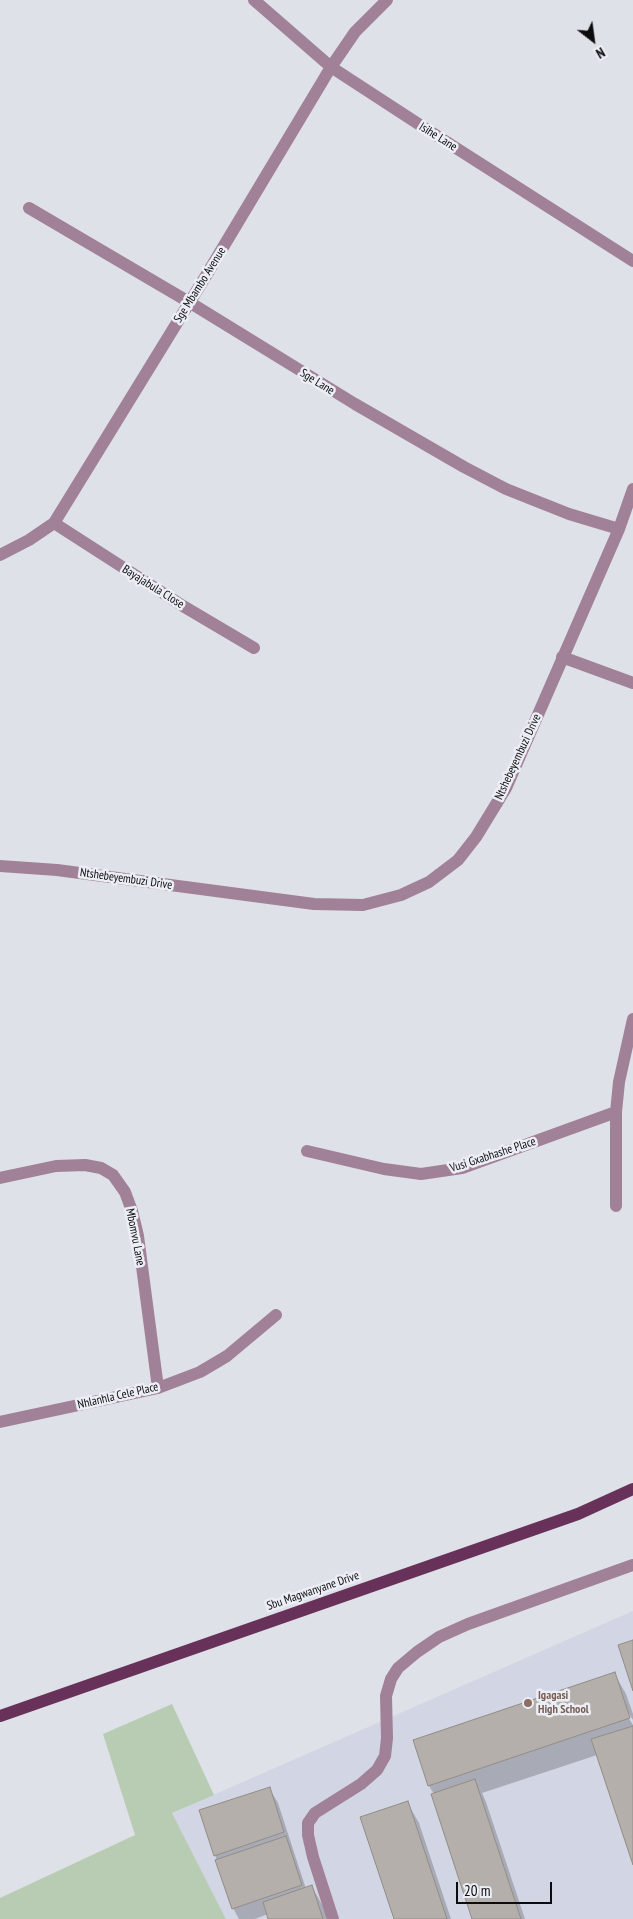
<!DOCTYPE html>
<html>
<head>
<meta charset="utf-8">
<style>
	body { margin:0 }
	#map { position:relative; width:633px; height:1919px; overflow:hidden; background:#dfe1e8; font-family:"PT Sans Narrow",sans-serif }
	canvas { display:block }
	.north { position:absolute; left:568px; top:15px; width:50px; height:50px; -webkit-text-stroke:4px #eceef5; paint-order:stroke; rotate:150deg; font-size:14px; font-weight:700; line-height:20px; text-align:center; color:#0c0c0e }
	.north::after { content:''; display:block; margin:auto; width:18px; height:22px; background:#0c0c0e; clip-path:polygon(50% 0,100% 100%,50% 72%,0 100%) }
	.scale { position:absolute; left:456px; top:1882px; width:96px; height:22px; box-sizing:border-box; border:2px solid #0c0c0e; border-top:0; padding-left:6px; font-size:15px; line-height:18px; white-space:nowrap; color:#0c0c0e; -webkit-text-stroke:4px #eceef5; paint-order:stroke }
</style>
</head>
<body>
<div id="map">
<canvas width="633" height="1919"></canvas>
<div class="north">N</div>
<div class="scale">20 m</div>
</div>
<script>
const c = document.querySelector('canvas').getContext('2d');
c.lineJoin = 'round';
function fill(path, color) { c.fillStyle = color; c.fill(path, 'evenodd'); }
const shape = rows => new Path2D(rows.map(r => 'M' + r).join(''));
function trace(path, color, width, dash) { c.strokeStyle = color; c.lineWidth = width; c.lineCap = dash ? 'butt' : 'round'; c.setLineDash(dash || []); c.stroke(path); }
function write(font, color, halo, rows, align = 'center') {
  c.font = font + ' "PT Sans Narrow",sans-serif'; c.lineWidth = 5; c.setLineDash([]); c.textBaseline = 'middle'; c.strokeStyle = halo; c.fillStyle = color; for (const [text, x, y, turn = 0] of rows) {
    c.save(); c.translate(x, y); c.rotate((+turn || 0) * Math.PI / 180); c.textAlign = isNaN(turn) ? turn : align; if (halo) c.strokeText(text, 0, 0); c.fillText(text, 0, 0); c.restore();
  }
}
fill(shape([
	[633,1611,633,1919,226,1919,172,1813]
]), '#d2d5e3');
fill(shape([
	[172,1704,214,1795,172,1813,226,1919,0,1919,0,1898,135,1835,103,1734]
]), '#b8ccb4');
fill(shape([
	[614,1673,626,1694,633,1714,633,1720,628,1712,626,1714,633,1725,633,1861,597,1755,482,1793,486,1802,525,1919,473,1919,434,1794,429,1786,414,1740],
	[269,1788,278,1803,306,1889,312,1887,324,1908,327,1919,269,1919,268,1914,255,1919,239,1919,233,1908,215,1855],
	[407,1802,419,1823,451,1919,395,1919]
]), '#0003');
const building = shape([
	[633,1640,633,1691,618,1645,633,1640],
	[615,1672,630,1718,428,1786,413,1740,615,1672],
	[633,1726,633,1865,591,1739,633,1726],
	[475,1779,521,1919,472,1919,431,1794,475,1779],
	[270,1787,284,1832,214,1856,199,1810,270,1787],
	[408,1801,447,1919,394,1919,360,1817,408,1801],
	[286,1836,302,1885,232,1909,215,1860,286,1836],
	[312,1885,323,1919,268,1919,263,1902,312,1885]
]);
fill(building, '#b5afab');
trace(building, '#928d88', 1);
trace(shape([
	[254,0,331,67,420,125,633,261],
	[29,208,189,302,355,404,464,467,506,489,569,514,619,529],
	[54,523,183,606,254,648],
	[0,555,29,540,54,523,207,274,331,67,355,32,387,0],
	[562,657,633,683],
	[0,866,57,870,314,904,363,905,401,895,429,882,458,860,476,837,506,788,619,529,633,489],
	[307,1151,384,1169,421,1174,462,1168,616,1112],
	[0,1178,56,1166,85,1165,101,1168,113,1175,125,1192,132,1211,138,1236,158,1388],
	[616,1206,616,1112,619,1082,633,1019],
	[0,1422,158,1388,200,1372,227,1356,276,1315],
	[333,1919,313,1857,308,1835,308,1823,315,1813,361,1784,377,1770,385,1756,387,1738,386,1696,391,1679,398,1668,417,1652,439,1637,468,1624,633,1565]
]), '#a18197', 12);
trace(shape([
	[0,1716,578,1514,633,1489]
]), '#673159', 12);
for (const [x, y, r, color] of [
	[528,1703,5,"#8d6e63"]
]) { const dot = new Path2D(); dot.arc(x, y, r, 0, 2 * Math.PI); c.fillStyle = color; c.fill(dot); trace(dot, '#eceef5', 2); }
write('12px', '#0c0c0e', '#eceef5', [
	["Isihe Lane",438,137,32],
	["Sge Mbambo Avenue",200,285,-58],
	["Sge Lane",317,382,32],
	["Bayajabula Close",153,587,32],
	["Ntshebeyembuzi Drive",518,757,-65],
	["Ntshebeyembuzi Drive",126,879,8],
	["Vusi Gxabhashe Place",493,1155,-18],
	["Mbomvu Lane",135,1237,79],
	["Nhlanhla Cele Place",118,1396,-13],
	["Sbu Magwanyane Drive",313,1591,-19]
]);
write('bold 12px', '#785e54', '#eceef5', [
	["Igagasi",538,1696],
	["High School",538,1710]
], 'left');
</script>
</body>
</html>
